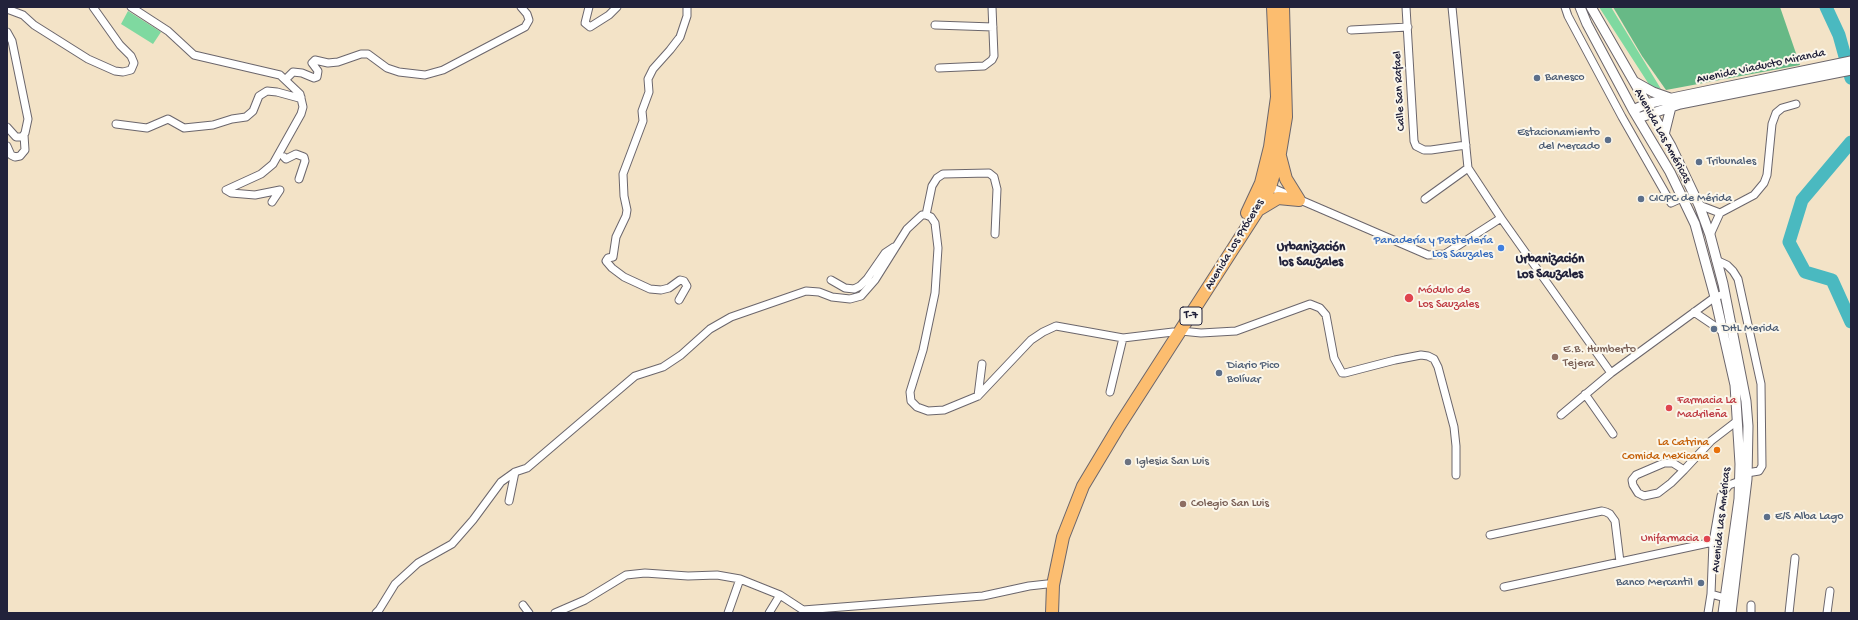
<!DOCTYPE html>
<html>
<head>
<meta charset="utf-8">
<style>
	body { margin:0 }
	#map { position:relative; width:1858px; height:620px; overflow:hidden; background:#f3e3c7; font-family:"Gochi Hand",sans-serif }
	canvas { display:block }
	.frame { position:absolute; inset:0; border:8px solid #22223b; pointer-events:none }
</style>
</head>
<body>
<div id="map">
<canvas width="1858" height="620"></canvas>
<div class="frame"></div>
</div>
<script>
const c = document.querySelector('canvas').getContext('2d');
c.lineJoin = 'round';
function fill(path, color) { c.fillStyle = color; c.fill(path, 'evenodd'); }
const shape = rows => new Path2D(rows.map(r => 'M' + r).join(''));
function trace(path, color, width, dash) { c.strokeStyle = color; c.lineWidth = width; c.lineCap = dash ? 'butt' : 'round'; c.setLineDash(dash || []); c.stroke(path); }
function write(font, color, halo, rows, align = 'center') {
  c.font = font + ' "Gochi Hand",sans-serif'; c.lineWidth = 4; c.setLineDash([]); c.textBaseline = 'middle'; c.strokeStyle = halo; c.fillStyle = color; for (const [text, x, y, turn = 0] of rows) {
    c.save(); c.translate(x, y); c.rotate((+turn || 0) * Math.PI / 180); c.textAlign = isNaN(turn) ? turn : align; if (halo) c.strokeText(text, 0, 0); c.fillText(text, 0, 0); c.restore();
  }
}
fill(shape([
	[1599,7,1611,7,1661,89,1650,86],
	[128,11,161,32,153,44,121,24]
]), '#7fd9a0');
fill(shape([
	[1613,7,1780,7,1800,65,1666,90,1642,56]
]), '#67b986');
trace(shape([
	[1826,7,1839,35,1851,78],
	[1851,142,1802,200,1789,242,1805,272,1832,280,1851,322]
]), '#4ab9c0', 13);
const minor = shape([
	[131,7,168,31,194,55,280,75,300,94,303,107,301,114,273,164,261,174,226,190,231,193,255,195,280,190,272,202],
	[589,7,585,23,590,27,609,15,617,7],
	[1406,7,1414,141,1416,146,1424,150,1431,150,1466,145],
	[1452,7,1468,168,1501,218,1611,373],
	[1565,7,1568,16,1622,117,1671,203,1682,198],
	[7,9,23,15,34,25,88,59,115,71,123,72,131,70,134,63,131,56,120,45,93,7],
	[935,25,993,27],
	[1351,30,1408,27],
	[7,32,12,41,28,119,25,133,22,137,16,137,7,127],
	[939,68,984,66,992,60,994,56,992,7],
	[286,79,293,72,302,73,314,78,317,77,318,71,312,63,315,60,328,63,338,62,361,54,368,54,387,68,399,72,425,75,443,70,525,27,529,20,527,14,521,7],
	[116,124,147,128,168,119,184,128,213,125,232,119,246,117,253,111,259,96,267,91,277,92,299,98,301,97],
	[7,146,11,155,15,157,20,156,25,150,24,135],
	[284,157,286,159,296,154,304,157,305,161,299,179],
	[1268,186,1428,255,1445,254,1501,218],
	[1425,199,1468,168],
	[1699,205,1720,213],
	[926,215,932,186,937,178,943,174,989,173,994,177,997,189,995,234],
	[1710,235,1720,213,1754,195,1764,183,1767,175,1772,124,1776,113,1782,108,1796,104],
	[1716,260,1727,265,1733,271,1738,279,1761,384,1762,466,1759,471,1747,473],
	[831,280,845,288,854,289,860,286,867,279,885,253,894,247],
	[679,300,687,286,684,281,680,280,669,288,661,290,650,289,624,277,612,268,606,261,608,258,613,257,616,237,626,216,627,210,624,196,623,174,643,121,642,111,649,92,648,79,653,69,670,50,680,37,687,16,687,7],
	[1694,312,1722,331],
	[1181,331,1201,333,1236,331,1310,304,1320,308,1326,315,1334,358,1342,373,1345,373,1395,360,1421,355,1428,356,1434,359,1438,367,1454,427,1456,446,1456,475],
	[1110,392,1123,338],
	[1585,394,1613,434],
	[978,396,982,364],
	[1561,415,1611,373,1715,297,1724,294],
	[1684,470,1673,463,1664,463,1636,475,1632,480,1633,485,1638,493,1644,496,1658,493,1671,483,1684,470,1711,441,1737,421],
	[509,501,515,472],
	[1490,535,1602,511,1606,512,1610,514,1615,521,1620,562],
	[1504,587,1713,542],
	[1725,598,1711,594,1713,542,1721,496,1729,485,1740,481],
	[523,605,529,613],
	[1751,605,1751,613],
	[376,613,379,610,395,584,418,563,452,544,473,520,501,482,515,472,527,468,635,376,663,367,681,355,710,329,731,317,806,291,819,292,832,297,850,299,861,296,875,280,907,229,922,215,926,215,931,217,935,223,938,248,935,293,923,350,910,392,911,401,917,407,928,411,944,410,978,396,1031,340,1043,332,1056,326,1123,338,1173,332],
	[555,613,585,600,626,575,645,573,688,576,717,575,740,579,780,595,803,610,983,596,1029,586,1047,584],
	[728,613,740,579],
	[769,613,780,595],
	[1708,613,1711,594],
	[1789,613,1795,558],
	[1827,613,1830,591]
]);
const tertiary = shape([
	[1580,7,1587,24,1633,110,1670,172,1695,224,1715,297,1735,385,1740,464,1739,499,1723,613],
	[1591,7,1671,146,1699,205,1710,235,1723,284,1746,401,1748,426,1747,479,1731,613],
	[1635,82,1653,92,1670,98],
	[1633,110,1646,104,1677,97,1851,61],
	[1638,118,1680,104,1851,70],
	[1664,135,1671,107]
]);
const trunk = shape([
	[1280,156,1286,179,1299,200],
	[1258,210,1278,198,1299,200],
	[1247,213,1261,183,1270,147,1277,97,1273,7],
	[1052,613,1053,585,1063,537,1083,486,1119,426,1258,210,1270,187,1280,153,1286,117,1283,7]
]);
trace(minor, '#6b666c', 9);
trace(tertiary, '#6b666c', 11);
trace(trunk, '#6b666c', 14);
trace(minor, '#fff', 7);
trace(tertiary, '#fff', 9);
trace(trunk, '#fcbd6f', 12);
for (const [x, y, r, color] of [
	[1537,78,4,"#5c6f8a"],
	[1608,140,4,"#5c6f8a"],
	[1699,162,4,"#5c6f8a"],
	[1641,199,4,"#5c6f8a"],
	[1501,248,4,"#3f7fe0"],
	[1409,298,5,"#e0444e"],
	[1714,329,4,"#5c6f8a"],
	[1555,357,4,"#8d6e63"],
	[1219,373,4,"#5c6f8a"],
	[1669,408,4,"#e0444e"],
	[1717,450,4,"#e8710a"],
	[1128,462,4,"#6b7280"],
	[1183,504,4,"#8d6e63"],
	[1767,517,4,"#5c6f8a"],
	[1707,539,4,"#e0444e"],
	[1701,583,4,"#5c6f8a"]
]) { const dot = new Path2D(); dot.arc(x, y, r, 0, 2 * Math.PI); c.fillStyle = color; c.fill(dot); trace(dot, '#fbf7ec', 1.5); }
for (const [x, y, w] of [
	[1191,316,22]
]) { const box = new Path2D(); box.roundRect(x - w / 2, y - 9, w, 18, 3); c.fillStyle = '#fbf7ec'; c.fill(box); trace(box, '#22223b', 1); }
write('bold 11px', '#22223b', null, [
	["T-7",1191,316]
]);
write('12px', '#22223b', '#fbf7ec', [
	["Avenida Viaducto Miranda",1761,67,-12],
	["Calle San Rafael",1400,91,-93],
	["Avenida Las Américas",1662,136,61],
	["Avenida Los Próceres",1235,245,-59],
	["Avenida Las Américas",1722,520,-84]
]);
write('12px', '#4e5e75', '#fbf7ec', [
	["Banesco",1545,78],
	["Estacionamiento",1600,133,"right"],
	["del Mercado",1600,147,"right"],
	["Tribunales",1707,162],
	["CICPC de Mérida",1649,199],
	["DHL Merida",1722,329],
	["Diario Pico",1227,366],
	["Bolívar",1227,380],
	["E/S Alba Lago",1775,517],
	["Banco Mercantil",1693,583,"right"]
], 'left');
write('12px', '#366cbe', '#fbf7ec', [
	["Panadería y Pasterlería",1493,241],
	["Los Sauzales",1493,255]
], 'right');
write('12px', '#be3a42', '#fbf7ec', [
	["Módulo de",1418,291],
	["Los Sauzales",1418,305],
	["Farmacia La",1677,401],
	["Madrileña",1677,415],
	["Unifarmacia",1699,539,"right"]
], 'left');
write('12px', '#785e54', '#fbf7ec', [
	["E.B. Humberto",1563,350],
	["Tejera",1563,364],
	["Colegio San Luis",1191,504]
], 'left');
write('12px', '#c56008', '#fbf7ec', [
	["La Catrina",1709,443],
	["Comida Mexicana",1709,457]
], 'right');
write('12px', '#5b616d', '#fbf7ec', [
	["Iglesia San Luis",1136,462]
], 'left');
write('bold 13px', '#22223b', '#fbf7ec', [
	["Urbanización",1311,248],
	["los Sauzales",1311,263],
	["Urbanización",1550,260],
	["Los Sauzales",1550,275]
]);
</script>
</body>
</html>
